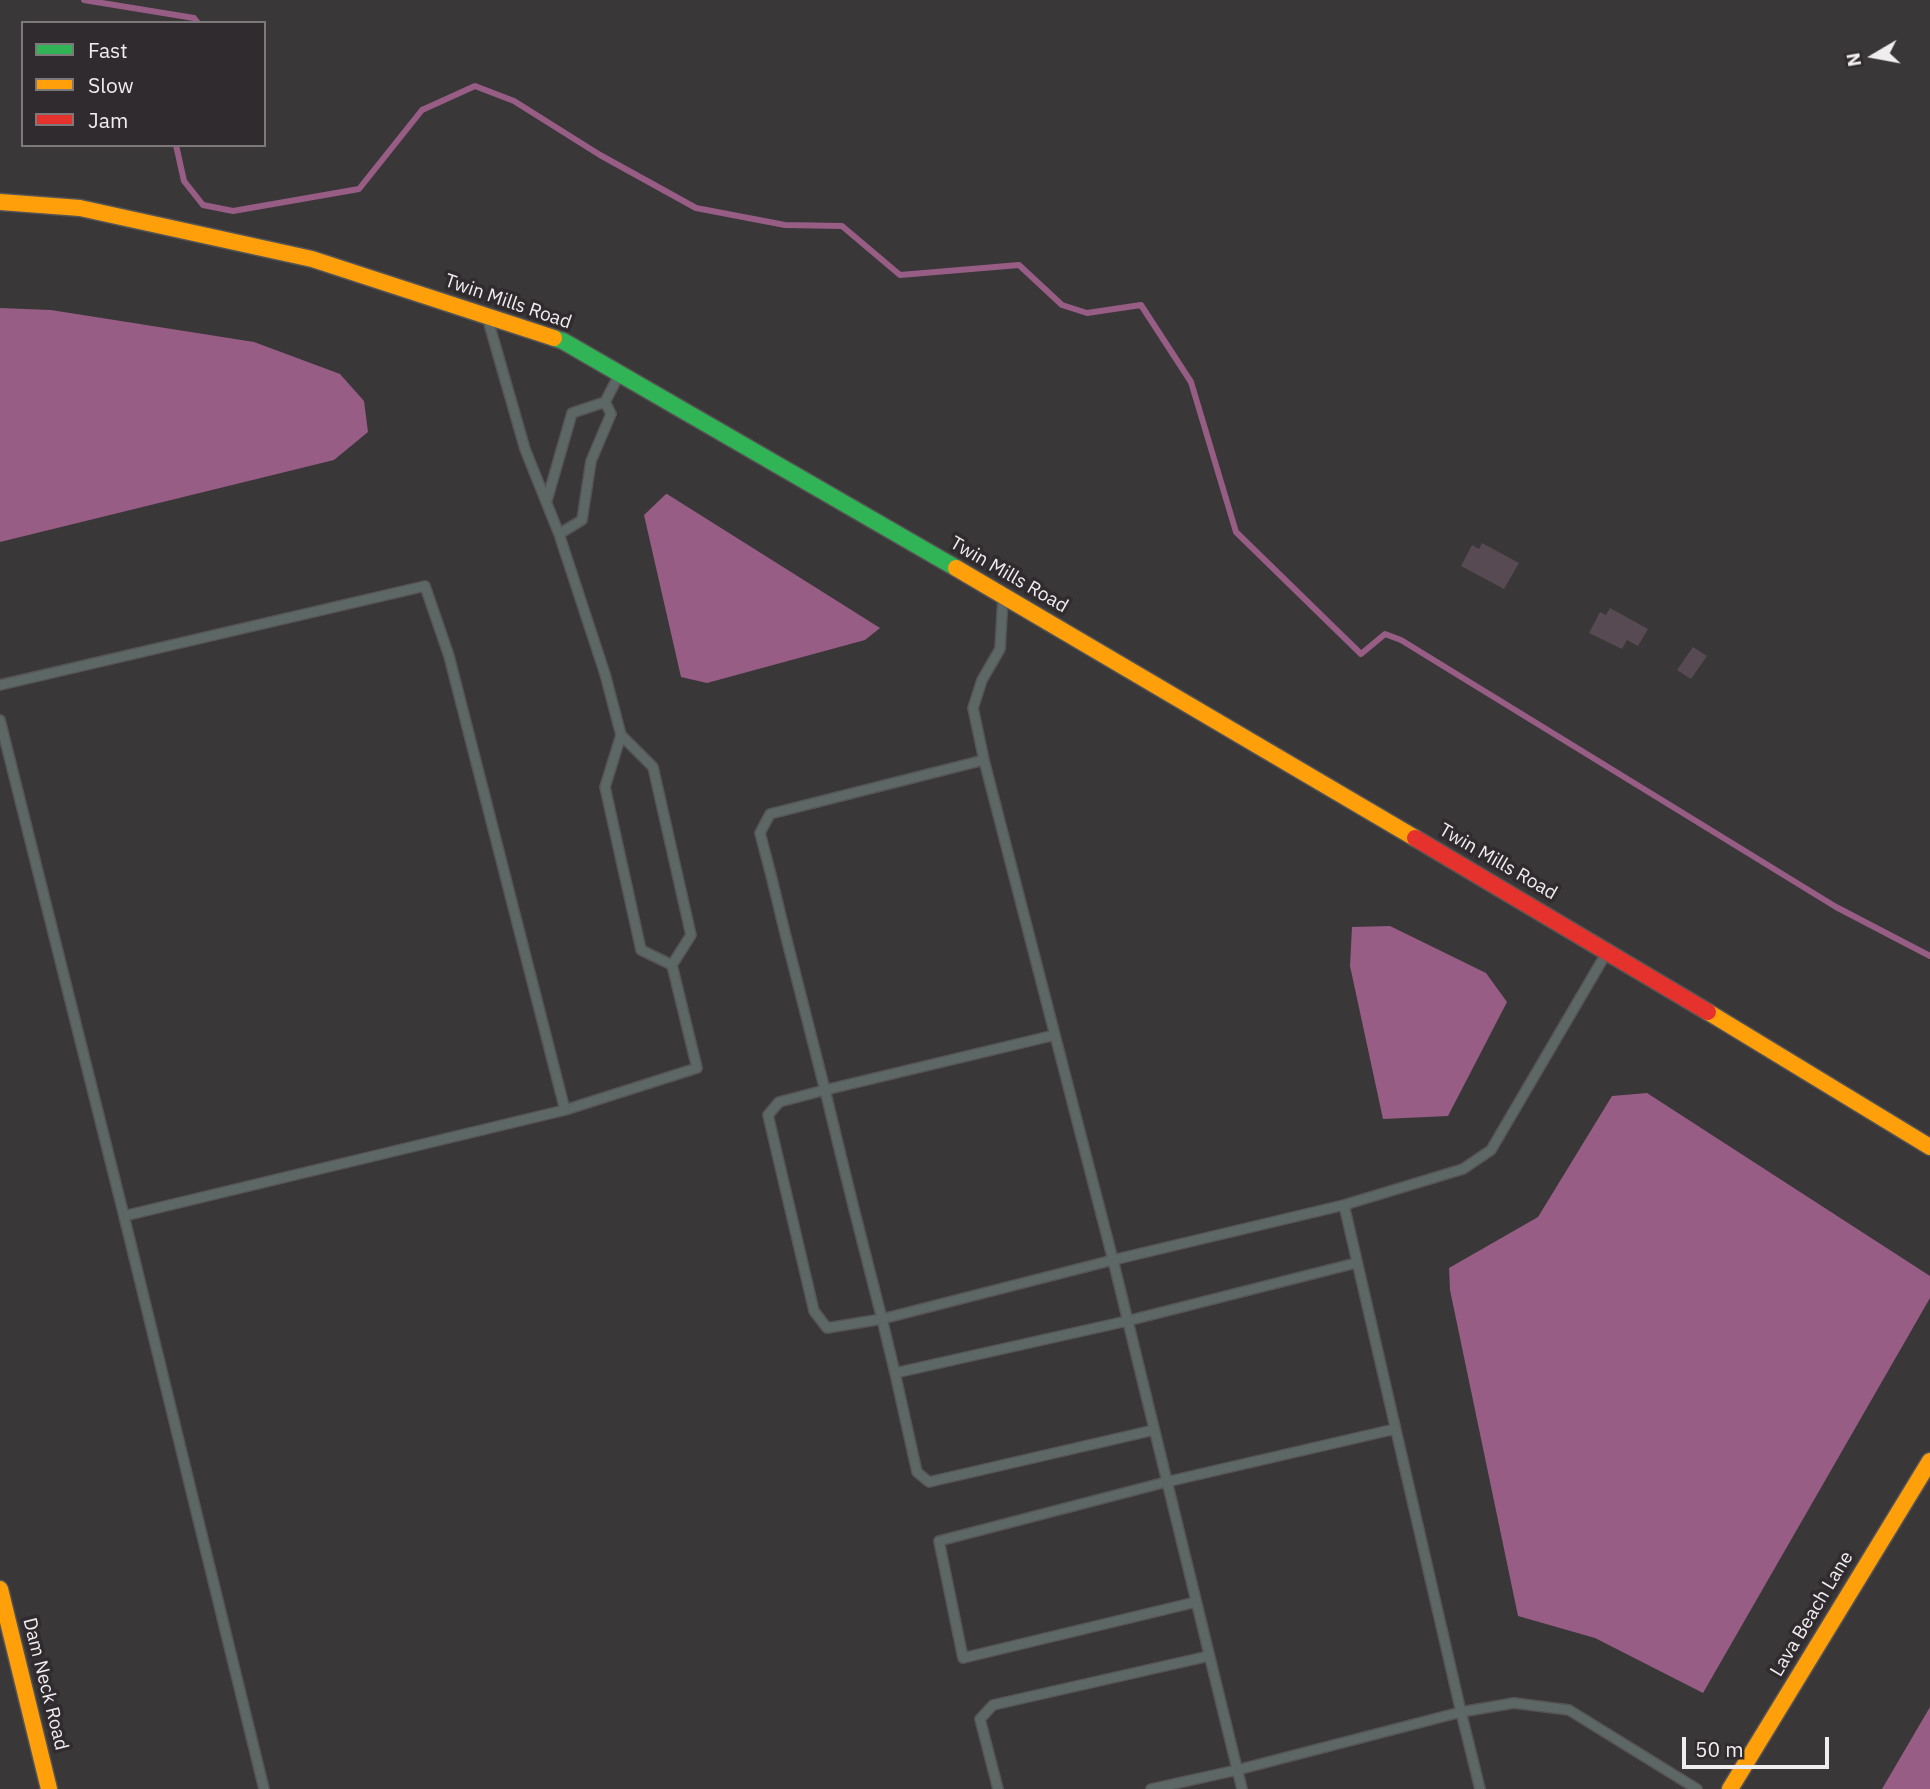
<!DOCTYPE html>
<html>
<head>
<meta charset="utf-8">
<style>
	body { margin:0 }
	#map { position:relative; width:1930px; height:1789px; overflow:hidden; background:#393738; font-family:"IBM Plex Sans",sans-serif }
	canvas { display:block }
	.legend { position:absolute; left:21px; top:21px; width:245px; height:126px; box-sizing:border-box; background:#302b2e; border:2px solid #7d797b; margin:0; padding:9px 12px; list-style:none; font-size:21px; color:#f0edef }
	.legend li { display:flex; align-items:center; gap:14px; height:35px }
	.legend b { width:35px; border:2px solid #7d797b }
	.north { position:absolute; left:1839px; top:21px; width:70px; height:70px; -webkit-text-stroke:5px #302b2e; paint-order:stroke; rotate:260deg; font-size:19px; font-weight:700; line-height:28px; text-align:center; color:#f0edef }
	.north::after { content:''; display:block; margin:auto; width:24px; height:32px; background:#f0edef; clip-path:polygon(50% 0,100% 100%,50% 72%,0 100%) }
	.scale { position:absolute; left:1682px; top:1737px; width:147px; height:32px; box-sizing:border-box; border:4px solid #f0edef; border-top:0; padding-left:9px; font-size:21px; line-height:24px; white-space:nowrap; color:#f0edef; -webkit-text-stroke:5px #302b2e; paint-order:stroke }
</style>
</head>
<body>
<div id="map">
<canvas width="1930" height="1789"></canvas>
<ul class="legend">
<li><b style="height:9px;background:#30b455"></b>Fast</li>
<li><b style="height:9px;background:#ff9f0a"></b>Slow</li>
<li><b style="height:9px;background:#e5322d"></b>Jam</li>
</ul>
<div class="north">N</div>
<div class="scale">50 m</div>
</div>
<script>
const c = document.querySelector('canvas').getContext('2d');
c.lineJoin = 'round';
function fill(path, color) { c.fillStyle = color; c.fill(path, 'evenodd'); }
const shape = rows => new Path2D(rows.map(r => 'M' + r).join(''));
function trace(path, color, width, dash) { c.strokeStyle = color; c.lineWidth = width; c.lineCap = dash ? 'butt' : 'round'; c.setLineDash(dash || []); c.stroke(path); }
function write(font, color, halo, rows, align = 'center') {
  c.font = font + ' "IBM Plex Sans",sans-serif'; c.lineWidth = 7; c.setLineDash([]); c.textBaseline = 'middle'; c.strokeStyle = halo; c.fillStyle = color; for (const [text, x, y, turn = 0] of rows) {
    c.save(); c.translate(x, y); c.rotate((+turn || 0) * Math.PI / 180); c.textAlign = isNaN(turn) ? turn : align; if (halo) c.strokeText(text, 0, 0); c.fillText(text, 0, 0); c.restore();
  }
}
fill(shape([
	[0,308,51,310,254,342,340,374,364,401,368,432,334,460,0,542],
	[666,494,667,494,880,628,865,640,707,683,681,677,644,515],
	[1390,926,1486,973,1507,1002,1448,1116,1383,1119,1350,966,1352,927],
	[1647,1093,1930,1276,1930,1298,1703,1693,1595,1638,1518,1616,1450,1290,1449,1268,1538,1217,1612,1096],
	[1930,1707,1930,1789,1882,1789]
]), '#975d85');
trace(shape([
	[84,0,194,18,198,23],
	[176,145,184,181,203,205,233,211,359,189,422,110,475,86,514,101,600,155,696,208,785,225,842,226,900,275,1019,265,1062,305,1087,313,1141,305,1191,382,1236,532,1361,654,1385,634,1401,640,1836,907,1930,956]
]), '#975d85', 6);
fill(shape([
	[1482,543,1519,563,1504,589,1461,566,1472,545,1479,549],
	[1610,608,1648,629,1638,646,1627,640,1622,649,1589,633,1600,612,1606,615],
	[1693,647,1707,656,1691,679,1677,670]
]), '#574a53');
const lane = shape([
	[547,500,572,413,605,402,619,375],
	[559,534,582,520,591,461,611,414,605,402],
	[0,685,425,586,449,656,565,1110],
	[0,720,124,1216,565,1110,697,1068,672,965,691,935,653,767,621,735,605,674,559,534,525,449,488,320],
	[621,735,605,787,641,950,672,965],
	[984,760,973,708,982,680,1000,649,1003,597],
	[1607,952,1491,1150,1463,1169,1344,1205,1461,1712,1514,1703,1569,1710,1697,1789],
	[124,1216,264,1789],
	[895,1373,882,1319,869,1268,853,1205,840,1152,825,1090,785,933,771,875,760,833,770,814,984,760,1113,1260,882,1319,827,1328,814,1311,768,1115,779,1102,825,1090,1055,1035],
	[1154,1430,929,1482,917,1472,895,1373,1127,1321,1356,1263],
	[1196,1602,963,1658,939,1541,1166,1482,1395,1429],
	[998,1789,980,1719,993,1705,1209,1656],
	[1151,1789,1237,1770,1461,1712,1480,1789],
	[1242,1789,1113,1260,1344,1205]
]);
const fast = shape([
	[554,338,563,341,956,568]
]);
const slow = shape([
	[0,202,80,208,312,259,554,338],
	[956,568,1415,838],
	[1708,1012,1930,1147],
	[0,1589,49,1789],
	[1730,1789,1930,1461]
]);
const jam = shape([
	[1415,838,1708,1012]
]);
trace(lane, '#565455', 12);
trace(fast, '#565455', 19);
trace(slow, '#565455', 19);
trace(jam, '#565455', 19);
trace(lane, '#5c6766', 9);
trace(fast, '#30b455', 16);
trace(slow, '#ff9f0a', 16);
trace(jam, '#e5322d', 16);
write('19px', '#f0edef', '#302b2e', [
	["Twin Mills Road",508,302,19],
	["Twin Mills Road",1009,575,30],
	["Twin Mills Road",1498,862,30],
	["Lava Beach Lane",1812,1614,-59],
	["Dam Neck Road",45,1684,76]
]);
</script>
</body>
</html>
